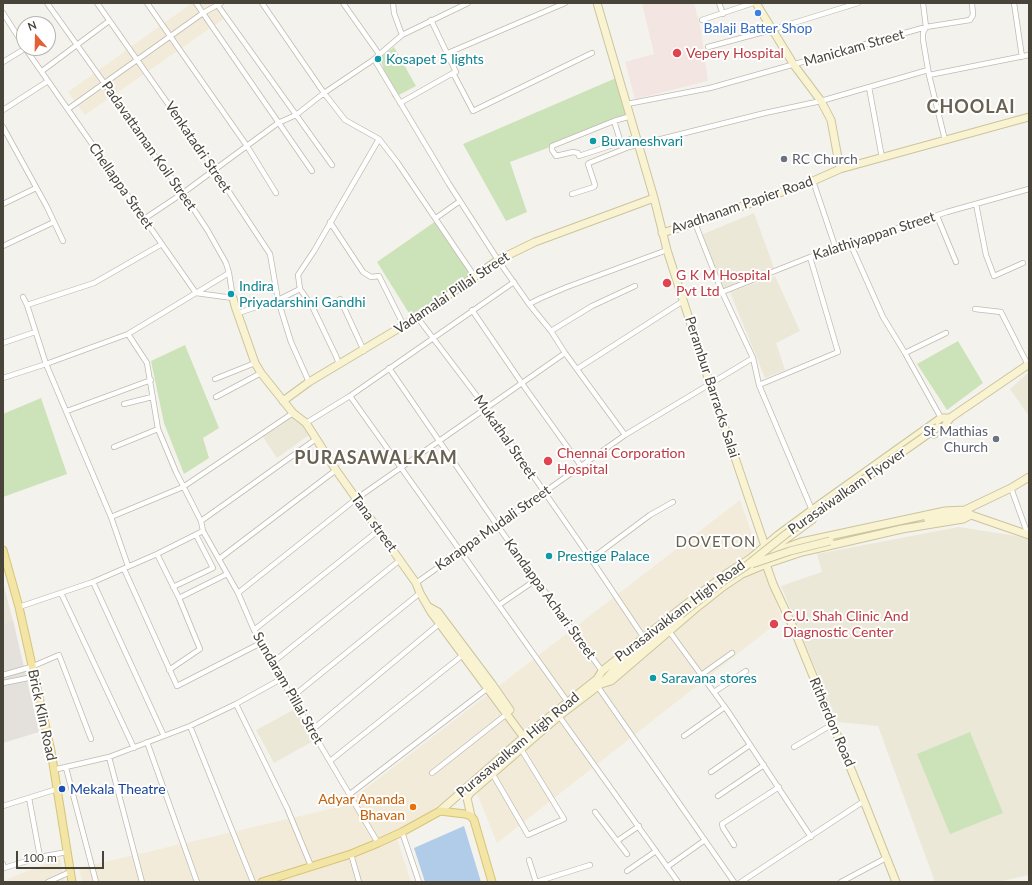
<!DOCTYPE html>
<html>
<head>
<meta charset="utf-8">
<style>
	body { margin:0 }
	#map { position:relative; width:1032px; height:885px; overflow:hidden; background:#f4f2ec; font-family:Lato,sans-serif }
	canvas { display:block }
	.frame { position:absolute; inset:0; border:4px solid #48443a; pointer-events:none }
	.north { position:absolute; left:16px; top:16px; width:40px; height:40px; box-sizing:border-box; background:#fff; border:1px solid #b6b4b0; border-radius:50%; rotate:340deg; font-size:11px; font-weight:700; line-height:16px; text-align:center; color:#48443a }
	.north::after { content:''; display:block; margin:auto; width:14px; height:18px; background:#e26035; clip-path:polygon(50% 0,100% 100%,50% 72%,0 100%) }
	.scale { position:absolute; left:16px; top:851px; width:88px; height:18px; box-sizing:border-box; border:2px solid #48443a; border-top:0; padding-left:5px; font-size:12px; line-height:14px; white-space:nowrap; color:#48443a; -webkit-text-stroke:3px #fff; paint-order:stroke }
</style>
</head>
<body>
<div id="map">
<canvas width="1032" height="885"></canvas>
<div class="frame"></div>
<div class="north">N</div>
<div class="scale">100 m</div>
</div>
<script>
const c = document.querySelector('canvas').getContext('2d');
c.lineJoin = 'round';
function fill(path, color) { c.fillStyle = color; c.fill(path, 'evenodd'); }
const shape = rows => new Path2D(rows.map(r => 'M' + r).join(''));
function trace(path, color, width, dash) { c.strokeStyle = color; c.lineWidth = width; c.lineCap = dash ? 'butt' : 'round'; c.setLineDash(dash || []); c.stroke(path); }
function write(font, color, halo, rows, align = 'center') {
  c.font = font + ' Lato,sans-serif'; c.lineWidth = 4; c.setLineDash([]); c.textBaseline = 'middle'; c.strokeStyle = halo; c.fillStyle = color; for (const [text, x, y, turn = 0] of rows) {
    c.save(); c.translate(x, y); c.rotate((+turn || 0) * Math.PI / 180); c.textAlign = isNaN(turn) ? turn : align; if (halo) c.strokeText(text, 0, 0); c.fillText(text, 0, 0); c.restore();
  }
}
fill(shape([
	[3,583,13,621,3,624]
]), '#e7e4da');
fill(shape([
	[192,3,215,3,225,18,85,115,68,92],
	[740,500,782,619,497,843,474,786,395,832,411,882,82,882,79,868,343,806],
	[60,858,65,882,3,882,3,881]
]), '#f3ebda');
fill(shape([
	[13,620,39,732,3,743,3,624]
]), '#e4e1dd');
fill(shape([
	[754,213,774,268,723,289,701,235],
	[775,276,800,331,776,343,785,370,765,378,730,292],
	[1029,372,1029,416,1010,389],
	[294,415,309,435,277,458,263,437],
	[959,527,1029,538,1029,875,998,882,935,882,878,726,838,722,781,586,822,572,817,554],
	[297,708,315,740,274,763,256,730]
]), '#ebe8d7');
fill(shape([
	[642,3,694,3,701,30,708,81,635,99,625,62,654,54]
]), '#f3e5e1');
fill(shape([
	[394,47,416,86,393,98,380,58],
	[616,78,628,118,510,162,527,212,506,221,463,144],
	[436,221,473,277,412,318,377,262],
	[958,341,983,383,947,410,917,364],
	[185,345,219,428,203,438,209,458,184,474,164,423,151,361],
	[41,398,67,474,3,497,3,414],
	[970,732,1003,813,950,834,917,754]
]), '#cce3b9');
fill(shape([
	[464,826,481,882,425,882,414,848]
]), '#b0cce9');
const street = shape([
	[97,3,214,169,270,254,278,300,291,342,309,382],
	[147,3,247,146,276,193],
	[196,3,312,171],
	[216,3,332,165],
	[262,3,324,93,345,120,379,139,397,162,475,277],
	[343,3,379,54],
	[393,3,394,13,402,35],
	[719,3,723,14],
	[923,3,926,27,923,33,923,40,929,75,945,140],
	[1014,3,1022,57],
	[3,13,24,46],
	[431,20,456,72,453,73,473,111,592,53],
	[702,20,753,3],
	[708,47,771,30,858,3],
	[25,48,196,293,233,298,229,273,226,263,208,231,183,193,145,143,132,122,47,3],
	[448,53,565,3],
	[374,59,449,184,498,260,529,304,551,331,565,353,625,435],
	[3,62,26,48],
	[42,71,109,21],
	[929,75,1029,55],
	[869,87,882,158],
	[400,103,453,73],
	[627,104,710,88,926,27,970,20,973,15,972,3],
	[68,109,203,13,221,3],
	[3,110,48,81],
	[614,121,552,146,552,150,556,156,573,152,578,153,579,156,637,137],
	[3,127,47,207,63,241],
	[621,143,614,121,631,116],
	[813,181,836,249],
	[572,194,594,187,595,185,588,164,589,163,629,147,765,113,821,101,928,70],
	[3,204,36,188],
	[976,204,986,255,994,276,1023,263],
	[937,216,956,262],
	[436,218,460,201],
	[144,219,183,193,278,123,296,115,324,93,373,60,402,35,468,3],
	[330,222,363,272,371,277,379,276,404,326],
	[695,223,722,292,753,358,759,385,812,510],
	[850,243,883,317,905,353,941,418],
	[3,246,54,222],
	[300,289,312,306,336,356,339,364],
	[722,292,810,257,947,212,1029,189],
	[23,297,27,305,46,364,111,517,128,566],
	[340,299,364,351],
	[529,304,541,298,567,287,667,250],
	[27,305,94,283,162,244],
	[975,309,1001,312,1028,365],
	[472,310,521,382,581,466],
	[238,313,278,300,300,289,298,275,314,251,379,139],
	[417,317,486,408,591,559,644,638],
	[551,331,592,306,635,286],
	[128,334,147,363,158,429,176,472,201,521,203,531,238,593,254,630,272,663,378,843],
	[3,343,35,332],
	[905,353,946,333],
	[389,368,497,525,602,671],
	[577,369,683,301],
	[3,378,46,364,128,334,229,273],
	[215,379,255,363],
	[759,385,838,352,810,257],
	[350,396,567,701],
	[216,397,261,373],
	[124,404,152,397],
	[67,411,151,380],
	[306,423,350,396,514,282],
	[114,447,158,429],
	[1011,488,1028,535],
	[111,517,183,487,293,413],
	[201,521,316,439],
	[157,554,179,598,200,649,169,670],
	[219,559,336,470],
	[591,559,650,515,673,502],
	[124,569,177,686,261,643],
	[93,582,164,736],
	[416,583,625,435,753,358],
	[173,587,213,568,196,535],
	[61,593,134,748],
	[238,593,356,499,565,353],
	[179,598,227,574],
	[499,605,537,579],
	[19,607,93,582,157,554,203,531],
	[254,630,379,530],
	[669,631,727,710,811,837],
	[272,663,400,560],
	[3,675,31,667,59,655,91,739],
	[701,675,732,653],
	[3,683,33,677],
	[598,687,734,882],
	[714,692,746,671],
	[292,697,420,593],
	[236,704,287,808,311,866],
	[559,716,678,882],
	[190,726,253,882],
	[312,730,439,624],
	[684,736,725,707],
	[147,742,197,882],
	[794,747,833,724],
	[109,757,142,882],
	[330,761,464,654],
	[66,768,96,882],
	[53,770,109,757,190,726,236,704,281,679],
	[711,772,750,745],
	[432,773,508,713],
	[492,773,528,835,564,819,521,749],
	[350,794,488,688],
	[718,796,764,765],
	[29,798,40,857],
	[3,806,57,789],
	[595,812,627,854],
	[402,832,419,882],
	[617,841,639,826],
	[734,845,723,828,722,824,779,787],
	[351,854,359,882],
	[529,860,536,882],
	[3,864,4,868,40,857,67,852],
	[667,867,705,840],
	[627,871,656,851],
	[48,882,70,872],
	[536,882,590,865],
	[741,882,864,801],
	[841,882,886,858]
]);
const secondary = shape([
	[597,3,654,198,667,250,710,384,765,546,767,555,766,564,773,584,793,627,864,801,896,882],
	[756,3,794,65,821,101,831,120,840,169],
	[662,233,695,223,813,181,840,169,1029,117],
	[233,298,235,306,255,363,261,373,293,413,306,423,336,470,416,583,420,593,431,612,528,743],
	[283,401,309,382,416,318,498,260,535,242,654,198],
	[947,420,1029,364],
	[934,434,945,426,950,418],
	[965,510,1011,488,1029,477],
	[928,520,963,515],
	[774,548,812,520],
	[767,555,801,542,945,511,965,510,971,515,1029,535],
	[429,607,438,612,492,684,510,710],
	[601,684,611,681,695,609,724,586,742,574,766,564,802,552,902,529,963,519,971,515],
	[440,811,524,737,597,679,602,671,685,605,726,574,751,558,778,535,812,510,941,418,950,418],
	[471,816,467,798,470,793,559,716,601,684,613,671,675,619]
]);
const primary = shape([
	[3,550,19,607,51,751,72,882],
	[262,882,351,854,378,843,402,832,440,811,465,814,471,816,474,820,492,882]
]);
trace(street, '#bfbbaf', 6);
trace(secondary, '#cbc49e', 9);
trace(primary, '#d7c477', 9);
trace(street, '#fff', 4.5);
trace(secondary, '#f9f3d1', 7);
trace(primary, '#f3e5a5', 7);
const secondaryBridge = shape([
	[752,564,790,551,830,541],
	[681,614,726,579,746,566,786,534,938,427]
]);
trace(secondaryBridge, '#cbc49e', 9, []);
trace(secondaryBridge, '#f9f3d1', 7);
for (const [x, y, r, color] of [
	[758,13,4,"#3f7fe0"],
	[677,53,5,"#e0444e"],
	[378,59,4,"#0f9aa8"],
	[593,141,4,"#0f9aa8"],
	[784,159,4,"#6b7280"],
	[667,283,5,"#e0444e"],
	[231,294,4,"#0f9aa8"],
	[996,439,4,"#6b7280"],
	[548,461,5,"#e0444e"],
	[549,556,4,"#0f9aa8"],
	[774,624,5,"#e0444e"],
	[653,678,4,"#0f9aa8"],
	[62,789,4,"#1a4fb4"],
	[413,807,4,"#e8710a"]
]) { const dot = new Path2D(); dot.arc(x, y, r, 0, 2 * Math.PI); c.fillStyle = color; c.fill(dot); trace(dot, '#fff', 1.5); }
write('14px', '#366cbe', '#fff', [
	["Balaji Batter Shop",758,28]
]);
write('14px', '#48443a', '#fff', [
	["Manickam Street",854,48,-16],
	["Padavattaman Koil Street",149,146,55],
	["Venkatadri Street",198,147,56],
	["Chellappa Street",121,186,55],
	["Avadhanam Papier Road",742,205,-19],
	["Kalathiyappan Street",874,236,-18],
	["Vadamalai Pillai Street",452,293,-34],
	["Perambur Barracks Salai",712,387,72],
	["Mukathal Street",505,437,55],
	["Purasaiwalkam Flyover",847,491,-35],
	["Tana street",374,523,54],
	["Karappa Mudali Street",493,528,-35],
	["Kandappa Achari Street",550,599,54],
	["Purasaivakkam High Road",680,611,-37],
	["Sundaram Pillai Stret",288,688,60],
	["Brick Klin Road",42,715,78],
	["Ritherdon Road",832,722,67],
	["Purasawalkam High Road",518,745,-40]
]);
write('14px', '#be3a42', '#fff', [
	["Vepery Hospital",686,53],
	["G K M Hospital",676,275],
	["Pvt Ltd",676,291],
	["Chennai Corporation",557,453],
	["Hospital",557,469],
	["C.U. Shah Clinic And",783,616],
	["Diagnostic Center",783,632]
], 'left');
write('14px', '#0d838f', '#fff', [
	["Kosapet 5 lights",386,59],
	["Buvaneshvari",601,141],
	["Indira",239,286],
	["Priyadarshini Gandhi",239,302],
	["Prestige Palace",557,556],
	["Saravana stores",661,678]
], 'left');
write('14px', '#5b616d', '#fff', [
	["RC Church",792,159],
	["St Mathias",988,431,"right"],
	["Church",988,447,"right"]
], 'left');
write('14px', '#164399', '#fff', [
	["Mekala Theatre",70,789]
], 'left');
write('14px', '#c56008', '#fff', [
	["Adyar Ananda",405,799],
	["Bhavan",405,815]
], 'right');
c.letterSpacing = '1px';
write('15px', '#696252', '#fff', [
	["DOVETON",716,542]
]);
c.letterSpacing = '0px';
c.letterSpacing = '1px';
write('bold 18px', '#696252', '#fff', [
	["CHOOLAI",971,107],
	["PURASAWALKAM",376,458]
]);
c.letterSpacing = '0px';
</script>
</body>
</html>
